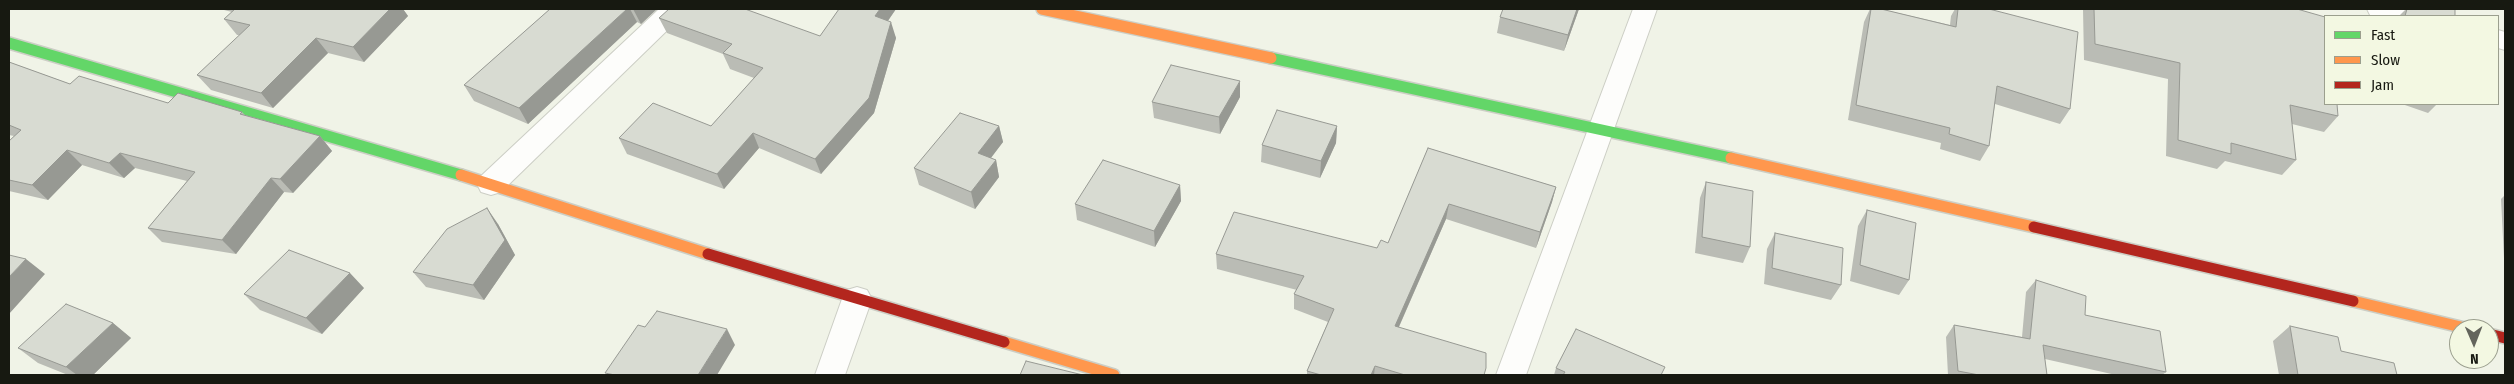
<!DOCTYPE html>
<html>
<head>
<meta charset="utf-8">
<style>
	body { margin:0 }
	#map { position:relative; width:2514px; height:384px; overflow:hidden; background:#f0f3e7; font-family:"Fira Sans Condensed",sans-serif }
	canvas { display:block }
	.frame { position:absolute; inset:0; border:10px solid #171911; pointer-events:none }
	.legend { position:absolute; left:2324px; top:15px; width:175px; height:90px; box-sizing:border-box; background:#f3f8e2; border:1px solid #9b9f8e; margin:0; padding:6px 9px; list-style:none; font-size:15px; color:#171911 }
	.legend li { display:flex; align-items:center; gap:10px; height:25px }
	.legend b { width:25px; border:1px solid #9b9f8e }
	.north { position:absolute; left:2449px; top:319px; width:50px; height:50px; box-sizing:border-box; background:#f3f8e2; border:1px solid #9b9f8e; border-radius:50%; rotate:179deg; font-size:14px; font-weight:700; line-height:20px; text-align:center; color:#171911 }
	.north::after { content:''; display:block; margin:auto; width:18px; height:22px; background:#63655c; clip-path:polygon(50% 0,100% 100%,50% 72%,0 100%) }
</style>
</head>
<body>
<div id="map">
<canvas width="2514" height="384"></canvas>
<div class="frame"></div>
<ul class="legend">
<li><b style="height:6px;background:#63d668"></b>Fast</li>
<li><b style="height:6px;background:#ff974d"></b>Slow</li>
<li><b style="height:6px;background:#b3261e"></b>Jam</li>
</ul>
<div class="north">N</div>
</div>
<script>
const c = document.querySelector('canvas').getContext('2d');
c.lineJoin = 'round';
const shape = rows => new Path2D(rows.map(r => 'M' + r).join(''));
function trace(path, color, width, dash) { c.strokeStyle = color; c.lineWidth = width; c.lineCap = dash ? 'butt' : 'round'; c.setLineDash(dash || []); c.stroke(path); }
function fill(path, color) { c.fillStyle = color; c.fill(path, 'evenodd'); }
const street = shape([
	[659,9,686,9,683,15,501,192,491,195,481,192,477,184,481,176,659,9],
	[1633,9,1657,9,1526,375,1496,375,1633,9],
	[2367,9,2414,9,2418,10,2421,16,2374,16,2370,15,2367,9],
	[2498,30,2505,32,2505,50,2498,48,2498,30],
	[857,287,867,290,872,299,845,375,815,375,842,299,847,290,857,287]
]);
const fast = shape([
	[9,43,461,175],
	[1271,58,1731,158]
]);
const slow = shape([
	[1042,9,1271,58],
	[1731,158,2034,227],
	[461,175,708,254],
	[2353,301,2469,329],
	[1004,342,1114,375]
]);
const jam = shape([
	[2034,227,2353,301],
	[708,254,1004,342],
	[2489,334,2505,338]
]);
trace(street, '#cccec5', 2);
trace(fast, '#cccec5', 14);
trace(slow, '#cccec5', 14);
trace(jam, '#cccec5', 14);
fill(street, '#fdfdfb');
trace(fast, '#63d668', 11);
trace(slow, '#ff974d', 11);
trace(jam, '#b3261e', 11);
fill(shape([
	[220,9,403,9,408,16,364,62,328,53,273,108,211,90,197,75,240,35,237,35,224,19,232,12],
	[550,9,657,9,641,24,637,22,528,124,474,101,464,85],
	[839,9,896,9,888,21,896,38,874,113,821,174,759,148,724,189,627,154,619,138,711,126,754,78,730,69,723,54,667,33,659,18,820,36],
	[1579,9,1564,51,1497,33,1500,17],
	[1870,9,1881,9,1950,25,1951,16,1955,9,1989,9,2070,109,2060,124,1995,104,1989,146,1980,161,1940,149,1941,143,1848,120,1864,22],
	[2083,9,2297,9,2338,116,2324,132,2292,124,2296,160,2282,175,2225,161,2217,169,2166,156,2168,79,2084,60],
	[2406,9,2455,9,2455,16,2399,16],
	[9,62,70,84,168,103,242,112,245,115,320,136,332,151,293,193,284,192,236,254,162,242,148,228,187,181,135,168,124,178,82,165,48,200,9,191,9,141,14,136,9,135],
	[1240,97,1220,134,1154,118,1152,102],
	[2402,104,2437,104,2428,113],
	[999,126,1003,142,990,158,996,160,999,177,975,209,919,185,914,168],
	[1337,126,1336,143,1320,178,1261,162,1262,145],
	[1428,148,1556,187,1552,202,1536,248,1446,219,1399,327,1485,375,1307,375,1307,371,1328,322,1294,309,1294,294,1297,290,1217,269,1216,254,1377,248,1388,243],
	[1706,182,1750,247,1743,263,1695,253,1700,198],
	[1180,185,1181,201,1155,247,1077,220,1075,204],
	[2505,195,2505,278,2501,199],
	[1867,210,1909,280,1899,295,1850,281,1858,226],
	[498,224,515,255,484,300,426,287,413,272],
	[1775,233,1841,285,1831,300,1764,284,1767,249],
	[2036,280,2085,315,2166,372,2162,375,2116,375,2045,359,2047,375,1948,375,1946,337,1954,325,2022,337,2026,292],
	[364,288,322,334,260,310,244,294],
	[113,323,131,338,93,375,68,375,38,363,18,348],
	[2290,326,2341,351,2397,375,2279,375,2273,341],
	[1556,368,1661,375,1554,375]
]), '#babcb5');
fill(shape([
	[390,9,403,9,408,16,364,62,353,47],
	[627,9,630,9,637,22,528,124,519,108],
	[633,9,657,9,641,24],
	[880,9,896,9,880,32,875,16],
	[1577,9,1579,9,1564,51,1568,35],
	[891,22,896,38,874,113,821,174,815,159],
	[316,38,328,53,273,108,261,93],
	[1240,81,1240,97,1220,134,1219,117],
	[999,126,1003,142,982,170,978,153],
	[1337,126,1336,143,1320,178,1321,161],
	[753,133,759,148,724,189,717,174],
	[320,136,332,151,293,193,280,179],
	[67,150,82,165,48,200,32,185],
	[120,153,135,168,124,178,109,163],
	[996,160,999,177,975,209,971,192],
	[271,178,284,192,236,254,222,240],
	[1180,185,1181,201,1155,247,1154,231],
	[1556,187,1552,202,1536,248,1540,232],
	[1449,204,1446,219,1393,340,1395,326],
	[487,208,498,224,515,255,484,300,473,285],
	[26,259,45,274,9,314,9,277],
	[350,273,364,288,322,334,306,318],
	[113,323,131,338,93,375,77,375,66,367],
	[727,329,735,345,717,375,698,375],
	[1375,366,1374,375,1371,375]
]), '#979993');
const building = shape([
	[235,9,390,9,353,47,316,38,261,93,197,75,250,25,224,19,235,9],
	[550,9,627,9,519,108,464,85,550,9],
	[669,9,745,9,820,36,839,9,880,9,875,16,891,22,869,98,815,159,753,133,717,174,619,138,653,103,711,126,763,68,723,53,732,44,659,18,669,9],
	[1503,9,1577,9,1568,35,1500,17,1503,9],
	[1871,9,1881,9,1956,27,1958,9,1989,9,2078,32,2070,109,1997,86,1989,146,1949,134,1950,128,1856,105,1871,9],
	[2094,9,2297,9,2325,17,2325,104,2337,104,2338,116,2290,105,2296,160,2231,143,2231,154,2178,140,2180,63,2095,44,2094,9],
	[2407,9,2455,9,2455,16,2405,16,2407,9],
	[9,62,70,84,79,76,168,103,178,93,242,112,240,114,320,136,280,179,271,178,222,240,148,228,195,172,120,153,109,163,67,150,32,185,9,180,9,141,21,130,9,125,9,62],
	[1171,65,1240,81,1219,117,1152,102,1171,65],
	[1277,110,1337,126,1321,161,1262,145,1277,110],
	[960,113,999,126,978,153,996,160,971,192,914,168,960,113],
	[1428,148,1556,187,1540,232,1449,204,1395,326,1486,353,1486,368,1484,375,1405,375,1375,366,1371,375,1321,375,1307,371,1334,309,1294,294,1304,276,1216,254,1234,212,1377,248,1381,240,1388,243,1428,148],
	[1103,160,1180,185,1154,231,1075,204,1103,160],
	[1706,182,1753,191,1750,247,1702,237,1706,182],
	[487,208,505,240,473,285,413,272,447,229,487,208],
	[1867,210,1916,223,1909,280,1860,265,1867,210],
	[1775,233,1843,248,1841,285,1772,268,1775,233],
	[289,250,350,273,306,318,244,294,289,250],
	[9,255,26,259,9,277,9,255],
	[2036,280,2086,296,2085,315,2160,331,2166,372,2043,345,2047,375,1979,375,1958,371,1954,325,2030,339,2036,280],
	[66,304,113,323,66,367,18,348,66,304],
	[657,311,727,329,698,375,615,375,605,373,638,325,645,327,657,311],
	[2290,326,2338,337,2341,351,2394,363,2397,375,2298,375,2290,326],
	[1576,329,1665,367,1661,375,1563,375,1565,372,1556,368,1576,329],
	[1026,361,1083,375,1020,375,1026,361]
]);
fill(building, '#d8dbd2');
trace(building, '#979993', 1);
</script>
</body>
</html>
